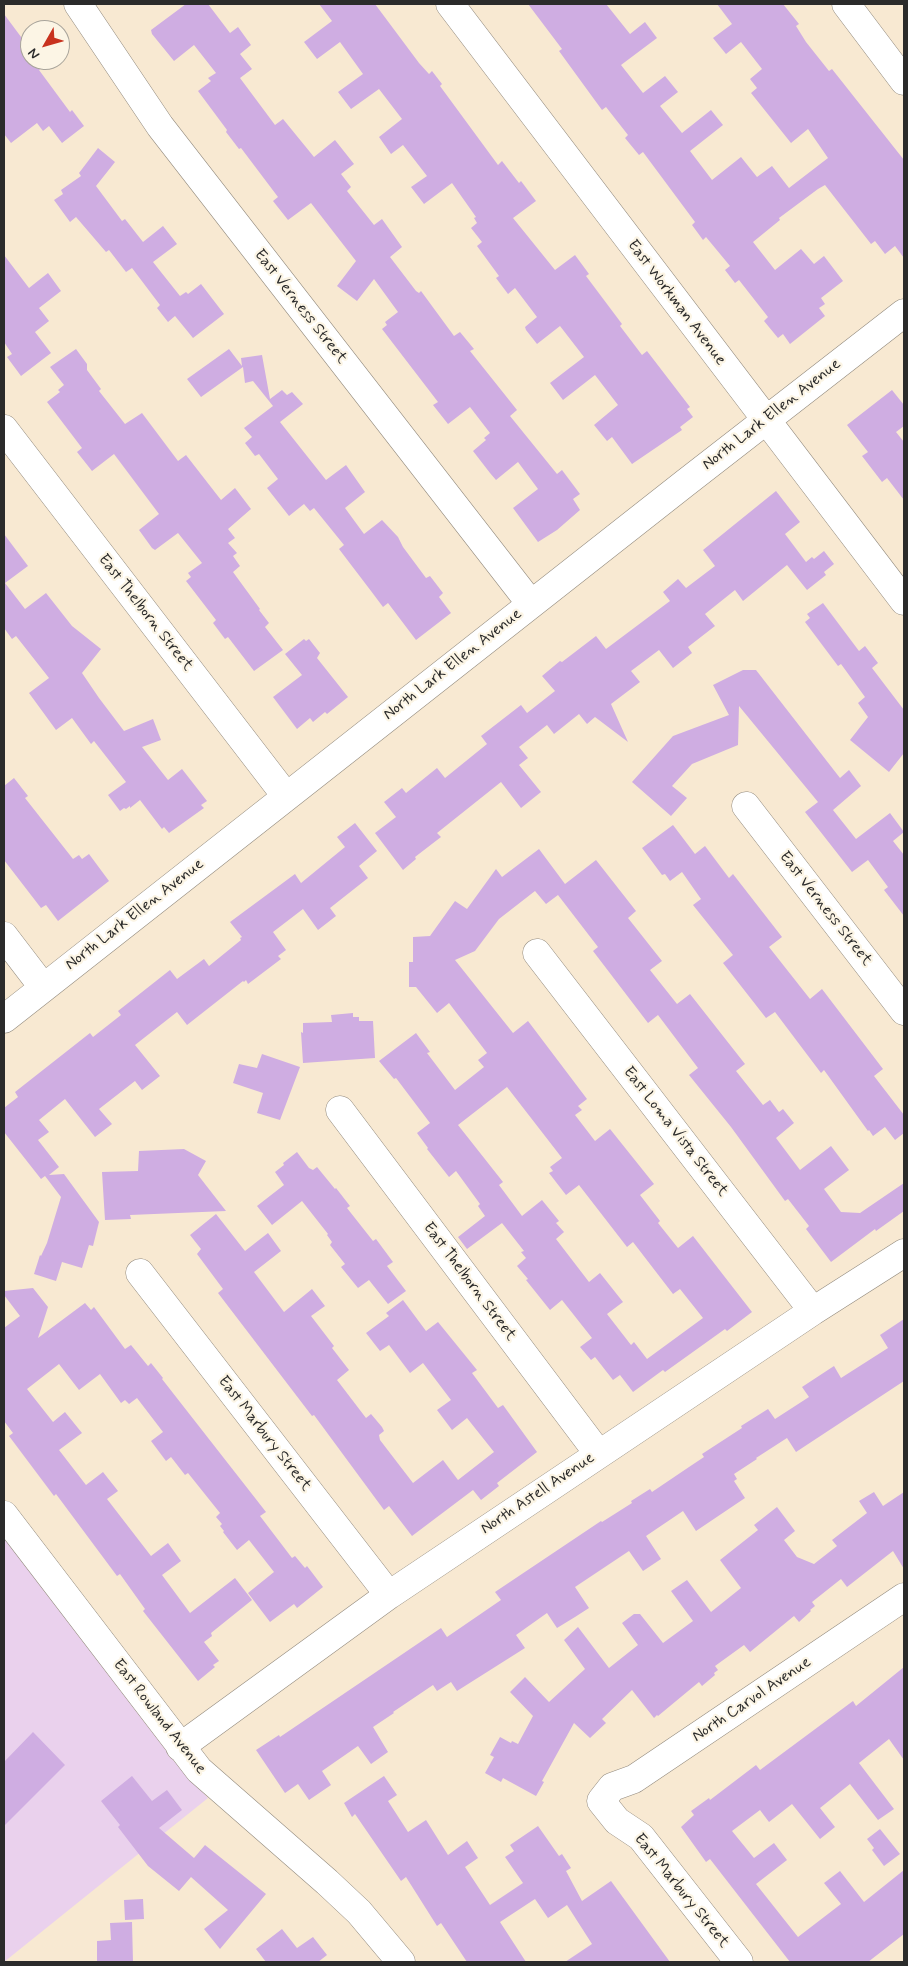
<!DOCTYPE html>
<html>
<head>
<meta charset="utf-8">
<style>
	body { margin:0 }
	#map { position:relative; width:908px; height:1966px; overflow:hidden; background:#f8e9d2; font-family:Mynerve,sans-serif }
	canvas { display:block }
	.frame { position:absolute; inset:0; border:5px solid #2b2b2b; pointer-events:none }
	.north { position:absolute; left:20px; top:20px; width:50px; height:50px; box-sizing:border-box; background:#fcf5e5; border:1px solid #a8a49b; border-radius:50%; rotate:232deg; font-size:14px; font-weight:700; line-height:20px; text-align:center; color:#2b2b2b }
	.north::after { content:''; display:block; margin:auto; width:18px; height:22px; background:#c8321e; clip-path:polygon(50% 0,100% 100%,50% 72%,0 100%) }
</style>
</head>
<body>
<div id="map">
<canvas width="908" height="1966"></canvas>
<div class="frame"></div>
<div class="north">N</div>
</div>
<script>
const c = document.querySelector('canvas').getContext('2d');
c.lineJoin = 'round';
function fill(path, color) { c.fillStyle = color; c.fill(path, 'evenodd'); }
const shape = rows => new Path2D(rows.map(r => 'M' + r).join(''));
function trace(path, color, width, dash) { c.strokeStyle = color; c.lineWidth = width; c.lineCap = dash ? 'butt' : 'round'; c.setLineDash(dash || []); c.stroke(path); }
function write(font, color, halo, rows, align = 'center') {
  c.font = font + ' Mynerve,sans-serif'; c.lineWidth = 4.5; c.setLineDash([]); c.textBaseline = 'middle'; c.strokeStyle = halo; c.fillStyle = color; for (const [text, x, y, turn = 0] of rows) {
    c.save(); c.translate(x, y); c.rotate((+turn || 0) * Math.PI / 180); c.textAlign = isNaN(turn) ? turn : align; if (halo) c.strokeText(text, 0, 0); c.fillText(text, 0, 0); c.restore();
  }
}
fill(shape([
	[4,1538,175,1762,208,1798,4,1962]
]), '#ead1ed');
fill(shape([
	[186,4,208,4,230,33,238,27,251,45,240,54,252,69,240,78,275,125,283,119,314,157,335,140,354,164,341,174,351,187,347,191,374,225,382,219,402,247,390,257,416,291,419,293,421,291,454,336,460,332,474,349,470,351,517,410,510,416,557,474,562,470,580,494,573,499,580,510,557,530,538,542,513,508,538,489,518,462,496,480,490,473,473,451,486,440,484,438,490,433,470,407,448,424,433,405,438,402,382,329,387,325,385,322,398,312,374,279,357,301,337,286,356,261,311,203,288,220,273,201,278,197,241,148,239,149,226,132,227,130,198,91,211,81,208,78,216,73,194,45,174,61,152,34,151,30],
	[319,4,375,4,419,63,429,74,432,71,442,84,440,86,498,165,502,161,519,183,521,181,536,201,513,218,555,270,575,255,589,274,586,276,622,324,620,326,642,355,647,351,690,407,687,409,693,417,680,427,682,430,632,464,612,437,607,441,594,425,618,405,595,375,563,400,550,383,584,357,560,326,537,344,526,330,525,327,537,317,515,288,508,294,496,278,499,276,477,246,482,242,471,228,477,223,474,218,476,217,452,183,424,204,411,187,427,176,403,145,391,154,379,137,402,119,379,89,351,109,338,92,363,74,340,42,317,59,304,42,332,21],
	[528,4,606,4,630,34,645,22,657,38,621,65,643,93,665,76,678,92,660,106,682,133,711,110,723,125,690,151,712,180,741,157,757,177,772,166,789,188,828,158,808,129,791,143,751,93,757,88,750,79,762,69,741,42,726,54,713,38,732,24,717,4,783,4,799,24,796,26,806,42,829,71,832,69,904,160,904,258,895,246,885,254,875,241,871,244,825,185,818,189,779,218,780,220,753,242,775,270,801,249,814,264,824,256,843,281,821,298,825,304,819,308,825,316,790,344,783,334,778,338,764,321,768,317,739,280,735,283,725,270,730,266,706,237,703,240,692,225,695,222,643,152,639,155,625,138,628,135,606,107,602,110,591,95,559,51,562,49],
	[4,14,30,49,30,60,52,60,39,70,70,112,72,110,84,126,62,143,49,126,43,131,37,123,11,143,4,134],
	[98,148,115,162,96,186,122,221,125,219,143,242,163,226,177,244,153,262,180,296,186,292,188,294,201,284,224,314,193,338,175,316,168,322,157,308,160,305,132,268,126,272,109,250,106,252,76,217,70,222,54,200,63,194,61,190,81,176,79,173],
	[4,255,29,288,48,273,61,291,39,308,49,321,35,332,51,353,21,376,7,357,12,354,4,342],
	[76,349,87,364,87,370,101,389,99,391,125,424,142,413,178,461,186,455,221,500,235,488,251,509,228,529,235,538,228,543,237,553,233,556,240,566,233,572,260,609,259,610,269,623,265,627,283,650,254,671,228,637,225,639,213,623,216,620,186,581,191,577,188,573,202,563,178,533,155,550,152,548,139,530,159,514,114,454,92,471,77,452,82,448,47,402,60,392,58,390,64,385,50,367],
	[229,349,242,366,241,358,262,355,270,399,282,390,287,395,292,392,303,404,280,422,326,480,346,465,365,492,345,508,364,534,382,520,398,537,403,547,426,578,430,576,443,593,439,597,451,613,416,640,388,603,383,607,371,591,339,549,344,545,314,508,310,511,304,504,289,516,267,488,278,479,259,454,255,456,245,443,252,437,244,428,273,406,253,381,245,383,243,367,201,397,187,379],
	[892,390,904,405,904,426,896,432,904,442,904,500,887,478,882,482,862,456,868,452,847,425],
	[776,491,800,522,785,534,806,562,812,557,814,559,824,551,834,564,824,572,826,575,807,590,787,565,743,601,735,590,705,614,715,626,688,647,692,653,673,668,659,650,631,671,640,682,611,704,628,742,595,717,587,724,579,714,554,734,547,725,519,747,528,758,519,765,541,792,521,808,501,782,437,833,441,837,415,857,416,859,403,870,375,833,396,817,384,802,402,788,406,793,437,768,445,778,487,744,481,736,521,705,527,713,555,691,542,676,560,661,562,662,596,636,606,649,670,601,663,592,678,579,686,588,715,566,703,550],
	[4,534,28,566,5,583,25,609,46,593,72,626,101,649,82,673,99,698,124,731,153,719,161,740,142,747,168,780,182,769,207,801,201,805,204,808,169,833,164,827,162,829,140,800,130,808,130,806,126,809,124,808,120,811,108,795,126,782,94,741,91,744,72,718,56,730,29,693,49,678,16,636,12,639,4,628],
	[823,603,859,651,865,646,878,663,872,668,904,710,904,753,889,772,850,740,868,717,858,703,865,697,841,664,838,666,805,622,810,618,807,614],
	[304,639,306,641,309,639,320,653,317,658,348,697,327,714,325,712,313,722,310,718,297,729,273,697,302,675,285,654],
	[743,670,756,670,840,778,849,770,861,786,833,810,856,839,890,813,904,832,893,841,904,855,904,916,884,890,888,887,868,860,852,872,805,812,818,802,739,706,738,745,692,764,672,786,687,798,671,816,632,782,673,736,729,715,713,685],
	[14,778,28,796,25,798,73,859,79,855,82,859,89,854,109,881,58,921,46,905,41,908,4,860,4,786],
	[355,823,377,851,359,866,368,878,330,908,336,916,318,930,303,909,273,932,286,950,278,956,281,959,248,984,246,980,244,982,243,981,187,1025,177,1012,135,1045,160,1076,142,1090,135,1081,99,1109,112,1124,95,1137,65,1099,39,1120,49,1132,38,1140,59,1167,49,1175,64,1174,99,1222,93,1246,89,1245,82,1268,62,1262,56,1281,34,1274,40,1255,41,1256,47,1243,61,1197,45,1176,41,1179,4,1132,4,1108,18,1097,15,1092,90,1033,93,1037,121,1015,118,1011,170,970,177,979,204,959,209,966,241,940,240,938,242,937,230,922,295,874,301,883,345,847,337,837],
	[673,825,695,854,705,846,729,878,733,874,782,937,769,947,810,999,822,989,883,1069,874,1076,904,1115,904,1133,895,1140,885,1127,873,1136,869,1130,868,1131,824,1070,821,1073,775,1012,766,1018,723,963,733,955,693,905,701,899,682,872,670,881,665,874,662,875,642,848],
	[539,849,565,884,596,860,636,911,628,918,662,961,650,970,677,1004,690,994,745,1064,736,1071,763,1105,770,1100,779,1112,783,1109,794,1123,776,1138,800,1170,831,1146,849,1170,824,1189,841,1212,860,1213,904,1183,904,1211,876,1231,875,1229,831,1262,806,1229,809,1226,788,1199,785,1201,731,1127,689,1075,698,1068,658,1015,648,1023,593,951,598,947,558,895,546,904,535,891,499,919,475,951,455,960,513,1033,528,1021,587,1099,578,1106,582,1110,575,1115,595,1141,610,1129,654,1184,640,1195,660,1221,658,1223,678,1248,693,1236,752,1312,727,1331,725,1329,665,1372,663,1370,633,1392,620,1375,613,1380,595,1357,591,1360,580,1347,592,1338,562,1300,550,1310,526,1280,528,1279,517,1266,526,1258,521,1252,524,1251,502,1223,467,1249,458,1237,485,1216,478,1206,480,1204,456,1171,449,1177,427,1149,428,1148,417,1133,430,1123,396,1078,394,1079,379,1061,416,1033,430,1052,427,1053,455,1090,484,1067,478,1060,487,1053,449,1003,437,1013,416,987,409,987,409,962,413,962,413,937,430,936,455,901,467,909,496,869,502,877],
	[507,1087,562,1158,550,1167,553,1171,549,1173,566,1195,579,1185,627,1247,633,1242,673,1294,680,1289,703,1318,647,1359,634,1342,631,1345,607,1314,623,1302,600,1273,589,1282,556,1239,564,1232,556,1223,559,1221,542,1200,522,1216,499,1185,503,1182,458,1125],
	[353,1013,353,1017,359,1017,359,1021,373,1021,375,1058,303,1063,301,1032,303,1033,303,1023,332,1022,331,1015],
	[262,1054,300,1067,280,1120,257,1113,263,1093,233,1083,239,1064,257,1068],
	[184,1149,206,1161,198,1175,226,1211,130,1215,131,1219,105,1220,102,1172,138,1171,139,1151],
	[297,1152,309,1168,313,1170,317,1167,335,1189,336,1188,350,1206,347,1208,373,1241,376,1239,393,1262,387,1266,406,1291,388,1304,369,1280,358,1288,341,1267,345,1264,330,1245,332,1242,327,1235,328,1234,302,1201,272,1225,257,1206,284,1185,275,1172,284,1165,283,1163],
	[216,1214,245,1251,268,1233,281,1251,254,1272,284,1312,312,1289,325,1306,311,1316,334,1346,332,1348,349,1370,337,1380,366,1418,371,1414,382,1427,384,1431,379,1435,380,1440,413,1483,443,1460,458,1480,494,1452,467,1418,452,1430,437,1410,451,1400,423,1363,410,1373,389,1345,380,1351,366,1333,389,1316,386,1313,403,1300,426,1331,438,1322,477,1370,472,1373,498,1408,503,1405,537,1452,497,1483,499,1486,481,1500,473,1490,412,1536,389,1506,384,1510,314,1415,312,1416,218,1293,223,1289,197,1254,201,1249,190,1235],
	[33,1288,48,1307,38,1338,85,1303,91,1310,94,1307,125,1349,131,1345,148,1366,151,1363,163,1378,162,1379,266,1512,260,1516,292,1558,295,1556,305,1568,307,1566,323,1587,297,1608,294,1604,270,1622,248,1593,274,1572,249,1540,237,1550,223,1532,224,1531,220,1526,222,1524,216,1517,220,1513,188,1473,185,1475,171,1457,166,1461,151,1441,163,1432,137,1398,129,1404,125,1400,121,1403,100,1374,79,1390,59,1364,27,1389,53,1422,65,1412,82,1433,59,1450,86,1485,103,1472,118,1491,107,1499,151,1556,168,1543,181,1561,162,1575,190,1613,235,1578,252,1600,211,1633,212,1636,204,1642,219,1661,213,1665,215,1667,198,1681,143,1611,145,1609,120,1574,117,1576,56,1494,54,1496,9,1436,13,1433,4,1421,4,1328,20,1316,4,1295,4,1291],
	[904,1319,904,1381,796,1452,787,1438,756,1458,757,1459,734,1474,737,1479,734,1481,745,1498,696,1531,683,1511,646,1536,661,1559,643,1571,629,1551,575,1587,589,1608,575,1617,557,1628,547,1613,516,1635,525,1648,457,1691,451,1682,437,1691,433,1685,393,1712,394,1713,373,1727,388,1752,371,1764,358,1746,322,1771,331,1785,309,1800,298,1784,285,1793,256,1750,279,1735,280,1737,441,1628,447,1637,501,1600,495,1592,601,1521,602,1522,632,1503,631,1501,650,1489,652,1492,689,1467,704,1457,702,1454,742,1428,741,1426,768,1409,775,1419,809,1397,802,1387,834,1366,841,1378,888,1348,880,1335],
	[874,1492,883,1506,904,1492,904,1569,893,1551,847,1587,841,1579,812,1602,815,1606,810,1610,811,1611,799,1622,794,1616,750,1652,744,1645,715,1666,718,1670,714,1673,715,1675,702,1686,699,1682,658,1716,657,1715,654,1718,632,1690,602,1719,606,1723,590,1738,574,1723,542,1781,544,1782,536,1796,503,1778,501,1782,485,1773,494,1757,490,1755,500,1737,511,1743,512,1741,518,1744,533,1716,510,1692,525,1677,549,1702,585,1669,564,1640,578,1627,609,1668,638,1645,622,1623,634,1614,640,1614,663,1643,693,1621,671,1591,687,1580,711,1612,741,1588,720,1560,758,1530,754,1525,777,1507,795,1531,784,1540,797,1557,814,1564,837,1546,832,1540,867,1513,859,1501],
	[904,1667,904,1760,889,1739,859,1763,894,1809,878,1820,850,1784,820,1808,835,1827,820,1839,792,1804,769,1822,760,1810,732,1831,754,1858,774,1843,787,1860,756,1884,798,1937,841,1904,824,1883,840,1871,864,1902,904,1870,904,1934,868,1962,790,1962,710,1859,706,1862,681,1827,694,1815,691,1811,709,1798,710,1800,756,1765,760,1770,853,1701,856,1706],
	[33,1732,65,1765,4,1826,4,1762],
	[132,1776,152,1801,167,1790,182,1810,159,1828,194,1858,205,1845,266,1894,220,1949,204,1929,228,1910,191,1877,179,1891,148,1866,118,1827,120,1825,101,1801],
	[384,1776,397,1795,388,1801,408,1832,426,1820,448,1855,467,1841,478,1858,465,1867,490,1905,523,1883,505,1857,514,1851,510,1845,538,1826,559,1856,562,1854,571,1868,566,1871,582,1901,611,1881,670,1962,565,1962,592,1944,567,1905,548,1918,535,1899,500,1922,526,1962,467,1962,441,1923,437,1926,406,1877,401,1881,355,1814,352,1817,344,1803],
	[880,1829,900,1854,884,1866,872,1850,874,1848,867,1839],
	[143,1899,144,1919,125,1920,124,1900],
	[132,1922,133,1962,97,1962,97,1941,111,1940,110,1923],
	[282,1929,297,1948,313,1937,327,1955,318,1962,266,1962,256,1949]
]), '#cfade2');
const minor = shape([
	[78,4,160,126,531,604],
	[450,4,904,601],
	[846,4,904,81],
	[4,429,286,796],
	[746,806,904,1011],
	[4,936,43,987],
	[537,953,813,1311],
	[4,1019,684,484,904,313],
	[340,1110,598,1453],
	[140,1273,389,1595],
	[4,1515,199,1770,327,1882,359,1912,401,1962],
	[180,1747,389,1595,813,1311,904,1253],
	[739,1962,641,1837,617,1821,601,1801,612,1787,634,1779,904,1597]
]);
trace(minor, '#928a7e', 29);
trace(minor, '#fff', 28);
write('16px', '#2b2b2b', '#fcf5e5', [
	["East Workman Avenue",676,303,53],
	["East Verness Street",300,307,52],
	["North Lark Ellen Avenue",772,415,-38],
	["East Thelborn Street",145,613,52],
	["North Lark Ellen Avenue",453,665,-38],
	["East Verness Street",825,909,52],
	["North Lark Ellen Avenue",135,915,-38],
	["East Loma Vista Street",675,1132,52],
	["East Thelborn Street",469,1282,53],
	["East Marbury Street",264,1434,52],
	["North Astell Avenue",538,1494,-34],
	["North Carvol Avenue",752,1700,-34],
	["East Rowland Avenue",159,1717,52],
	["East Marbury Street",681,1891,51]
]);
</script>
</body>
</html>
